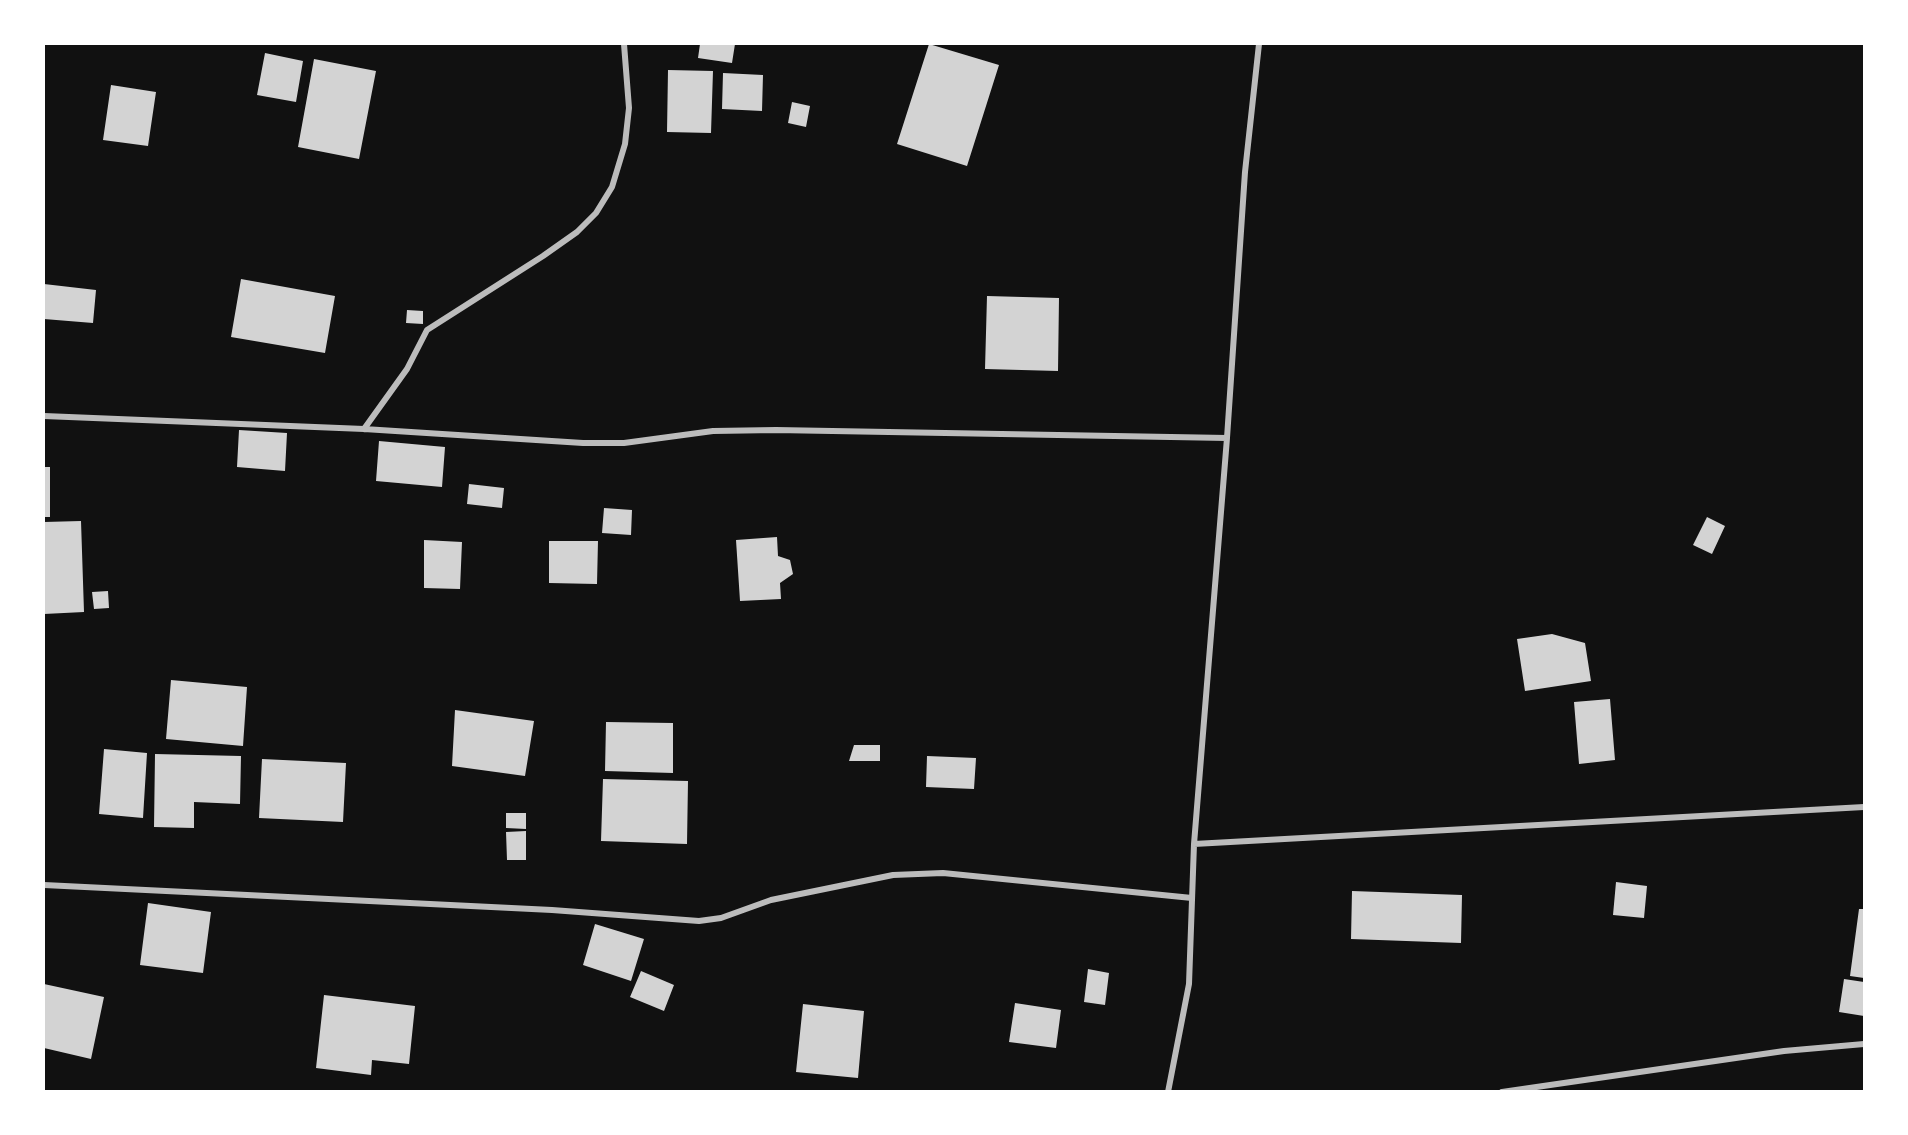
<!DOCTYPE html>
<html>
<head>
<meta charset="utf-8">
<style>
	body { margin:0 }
	#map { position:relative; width:1908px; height:1135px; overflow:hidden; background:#111; font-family:"DejaVu Sans",sans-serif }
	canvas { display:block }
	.frame { position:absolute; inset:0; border:45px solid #fff; pointer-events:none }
</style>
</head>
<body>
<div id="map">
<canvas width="1908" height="1135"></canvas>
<div class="frame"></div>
</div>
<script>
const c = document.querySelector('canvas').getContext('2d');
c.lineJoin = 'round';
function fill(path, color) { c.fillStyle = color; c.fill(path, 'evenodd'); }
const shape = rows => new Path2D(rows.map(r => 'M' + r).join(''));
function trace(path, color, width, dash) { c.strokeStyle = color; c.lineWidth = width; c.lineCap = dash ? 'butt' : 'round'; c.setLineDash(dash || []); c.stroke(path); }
fill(shape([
	[700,44,735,44,732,63,698,58],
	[929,44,999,65,967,166,897,144],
	[265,53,303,61,296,102,257,95],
	[314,59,376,71,359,159,298,147],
	[668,70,713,71,711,133,667,132],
	[723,73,763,75,762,111,722,109],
	[111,85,156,92,148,146,103,140],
	[792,102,810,106,806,127,788,123],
	[241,279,335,296,325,353,231,337],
	[44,284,96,290,93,323,44,319],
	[987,296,1059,298,1058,371,985,369],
	[407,310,423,311,423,324,406,323],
	[239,430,287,433,285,471,237,467],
	[379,441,445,447,442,487,376,481],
	[44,467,50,467,50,517,44,517],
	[469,484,504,488,502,508,467,504],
	[604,508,632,510,631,535,602,533],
	[1707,517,1725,526,1712,554,1693,545],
	[81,521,84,612,44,614,44,522],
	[777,537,778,556,790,560,793,574,780,583,781,599,740,601,736,540],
	[424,540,462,542,460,589,424,588],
	[549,541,598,541,597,584,549,583],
	[108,591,109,608,94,609,92,592],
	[1552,634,1585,643,1591,681,1525,691,1517,639],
	[171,680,247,687,243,746,166,739],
	[1610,699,1615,760,1579,764,1574,702],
	[455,710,534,721,525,776,452,766],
	[606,722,673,723,673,773,605,771],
	[854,745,880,745,880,761,849,761],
	[104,749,147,753,143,818,99,814],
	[155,754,241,756,240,804,194,802,194,828,154,827],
	[927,756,976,758,974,789,926,787],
	[262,759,346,763,343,822,259,818],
	[603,779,688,781,687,844,601,841],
	[506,813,526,813,526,829,506,828],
	[526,831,526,860,507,860,506,832],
	[1616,882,1647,886,1644,918,1613,915],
	[1352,891,1462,895,1461,943,1351,939],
	[148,903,211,912,203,973,140,965],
	[1859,909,1864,909,1864,978,1850,976],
	[595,924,644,939,631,981,583,965],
	[1088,969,1109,973,1105,1005,1084,1002],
	[641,971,674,985,664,1011,630,997],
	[1844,979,1864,982,1864,1016,1839,1012],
	[44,984,104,997,91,1059,44,1048],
	[324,995,415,1006,409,1064,372,1060,371,1075,316,1068],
	[1015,1003,1061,1010,1056,1048,1009,1042],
	[803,1004,864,1011,858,1078,796,1072]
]), '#d3d3d3');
trace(shape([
	[44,416,364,429,583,443,624,443,713,431,776,430,1227,438],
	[364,429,407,369,427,330,543,256,577,232,596,213,612,187,625,144,629,108,624,44],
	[1194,844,1864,807],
	[44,885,552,910,699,921,721,918,771,900,893,875,943,873,1192,898],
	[1168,1092,1189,984,1194,844,1227,438,1245,172,1259,44],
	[1502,1092,1784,1051,1864,1044]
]), '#bcbcbc', 6);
</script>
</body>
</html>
